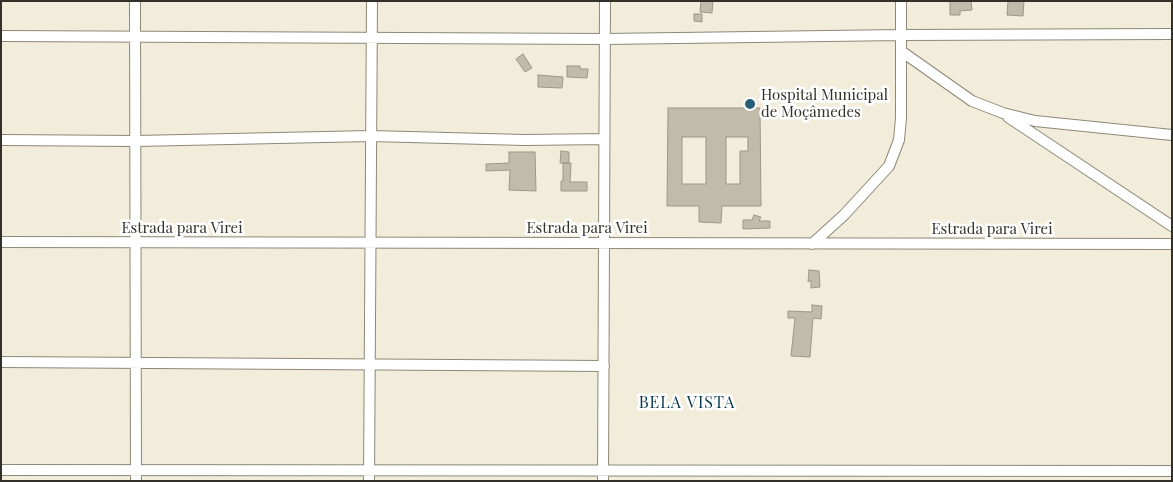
<!DOCTYPE html>
<html>
<head>
<meta charset="utf-8">
<style>
	body { margin:0 }
	#map { position:relative; width:1173px; height:482px; overflow:hidden; background:#f2ecda; font-family:"Playfair Display",serif }
	canvas { display:block }
	.frame { position:absolute; inset:0; border:2px solid #323029; pointer-events:none }
</style>
</head>
<body>
<div id="map">
<canvas width="1173" height="482"></canvas>
<div class="frame"></div>
</div>
<script>
const c = document.querySelector('canvas').getContext('2d');
c.lineJoin = 'round';
function fill(path, color) { c.fillStyle = color; c.fill(path, 'evenodd'); }
const shape = rows => new Path2D(rows.map(r => 'M' + r).join(''));
function trace(path, color, width, dash) { c.strokeStyle = color; c.lineWidth = width; c.lineCap = dash ? 'butt' : 'round'; c.setLineDash(dash || []); c.stroke(path); }
function write(font, color, halo, rows, align = 'center') {
  c.font = font + ' "Playfair Display",serif'; c.lineWidth = 5; c.setLineDash([]); c.textBaseline = 'middle'; c.strokeStyle = halo; c.fillStyle = color; for (const [text, x, y, turn = 0] of rows) {
    c.save(); c.translate(x, y); c.rotate((+turn || 0) * Math.PI / 180); c.textAlign = isNaN(turn) ? turn : align; if (halo) c.strokeText(text, 0, 0); c.fillText(text, 0, 0); c.restore();
  }
}
const building = shape([
	[701,1,713,1,712,13,700,12,701,1],
	[950,1,971,1,972,10,960,11,960,15,950,15,950,1],
	[1008,1,1024,1,1023,16,1007,15,1008,1],
	[694,14,702,14,702,22,694,21,694,14],
	[523,54,532,68,525,72,516,59,523,54],
	[567,66,580,66,580,69,588,69,587,78,567,77,567,66],
	[538,75,563,77,562,88,538,87,538,75],
	[668,108,760,108,761,206,722,206,721,223,699,222,699,206,667,206,668,108],
	[682,137,706,137,706,184,682,184,682,137],
	[726,137,748,137,748,151,740,151,740,184,726,184,726,137],
	[561,151,569,152,569,163,560,163,561,151],
	[509,152,535,152,536,191,509,190,510,170,486,171,486,164,509,163,509,152],
	[563,163,571,163,570,182,587,182,587,191,561,191,561,181,563,181,563,163],
	[754,215,761,217,759,221,770,221,770,228,743,229,743,220,752,220,754,215],
	[809,270,819,271,820,287,811,288,811,280,808,282,809,270],
	[812,305,822,306,821,319,813,318,810,357,791,356,795,318,788,318,788,311,812,312,812,305]
]);
fill(building, '#c1bbaa');
trace(building, '#9c9786', 1);
const minor = shape([
	[135,1,136,481],
	[1,36,605,39,901,35,1172,34],
	[901,51,972,101,1003,113,1035,121,1172,135],
	[1008,117,1172,226],
	[1,140,136,141,371,136,524,140,604,139],
	[1,242,1172,244],
	[812,244,844,215,889,166,899,140,901,118,901,1],
	[1,362,604,366],
	[1,470,1172,471],
	[369,481,372,1],
	[603,481,605,1]
]);
trace(minor, '#8d8877', 12);
trace(minor, '#fff', 10);
for (const [x, y, r, color] of [
	[750,104,6,"#275f79"]
]) { const dot = new Path2D(); dot.arc(x, y, r, 0, 2 * Math.PI); c.fillStyle = color; c.fill(dot); trace(dot, '#fff', 2); }
write('15px', '#323029', '#fff', [
	["Hospital Municipal",761,95],
	["de Moçâmedes",761,112]
], 'left');
write('15px', '#323029', '#fff', [
	["Estrada para Virei",182,228],
	["Estrada para Virei",587,228],
	["Estrada para Virei",992,229]
]);
c.letterSpacing = '1px';
write('16px', '#08394d', '#fff', [
	["BELA VISTA",687,403]
]);
c.letterSpacing = '0px';
</script>
</body>
</html>
